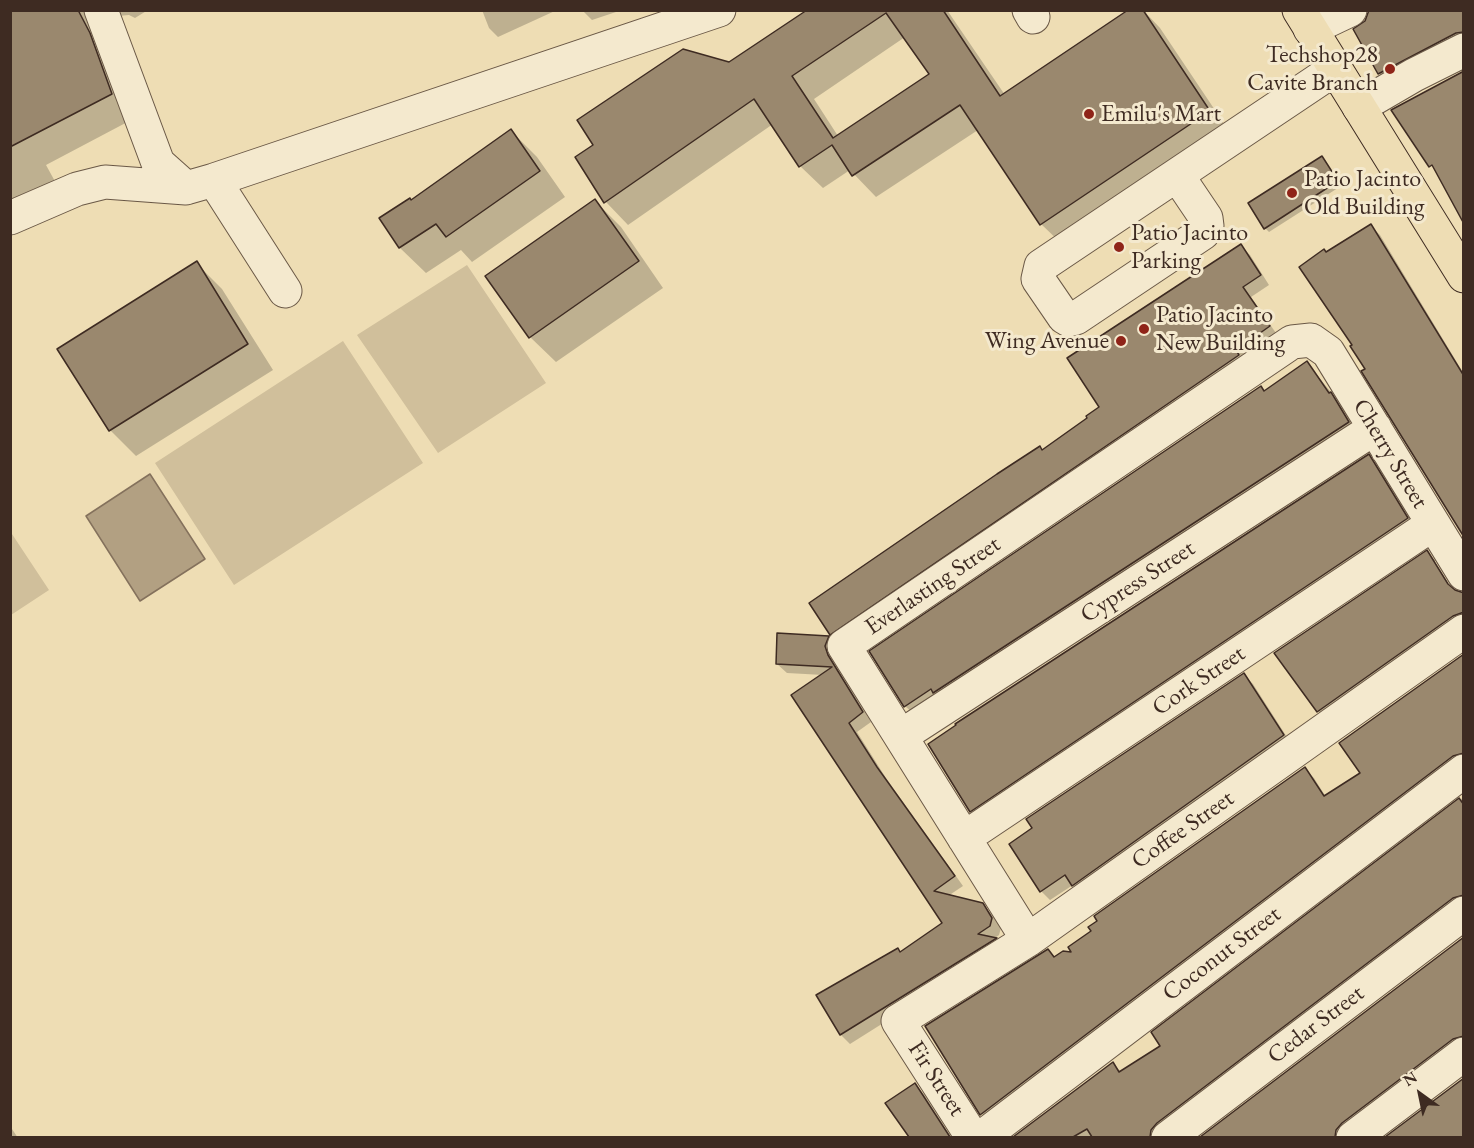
<!DOCTYPE html>
<html>
<head>
<meta charset="utf-8">
<style>
	body { margin:0 }
	#map { position:relative; width:1474px; height:1148px; overflow:hidden; background:#eeddb4; font-family:"EB Garamond",serif }
	canvas { display:block }
	.frame { position:absolute; inset:0; border:12px solid #3e2b22; pointer-events:none }
	.north { position:absolute; left:1390px; top:1064px; width:60px; height:60px; -webkit-text-stroke:4px #f4e9ce; paint-order:stroke; rotate:327deg; font-size:16px; font-weight:700; line-height:24px; text-align:center; color:#3e2b22 }
	.north::after { content:''; display:block; margin:auto; width:21px; height:27px; background:#3e2b22; clip-path:polygon(50% 0,100% 100%,50% 72%,0 100%) }
</style>
</head>
<body>
<div id="map">
<canvas width="1474" height="1148"></canvas>
<div class="frame"></div>
<div class="north">N</div>
</div>
<script>
const c = document.querySelector('canvas').getContext('2d');
c.lineJoin = 'round';
function fill(path, color) { c.fillStyle = color; c.fill(path, 'evenodd'); }
const shape = rows => new Path2D(rows.map(r => 'M' + r).join(''));
function trace(path, color, width, dash) { c.strokeStyle = color; c.lineWidth = width; c.lineCap = dash ? 'butt' : 'round'; c.setLineDash(dash || []); c.stroke(path); }
function write(font, color, halo, rows, align = 'center') {
  c.font = font + ' "EB Garamond",serif'; c.lineWidth = 6; c.setLineDash([]); c.textBaseline = 'middle'; c.strokeStyle = halo; c.fillStyle = color; for (const [text, x, y, turn = 0] of rows) {
    c.save(); c.translate(x, y); c.rotate((+turn || 0) * Math.PI / 180); c.textAlign = isNaN(turn) ? turn : align; if (halo) c.strokeText(text, 0, 0); c.fillText(text, 0, 0); c.restore();
  }
}
fill(shape([
	[467,265,546,383,438,453,357,335],
	[343,341,423,463,234,585,155,463],
	[10,531,49,590,11,615,10,615]
]), '#d0bf9b');
const water = shape([
	[150,474,205,559,140,601,86,516,150,474]
]);
fill(water, '#b2a082');
trace(water, '#84715c', 1.5);
fill(shape([
	[10,10,148,10,135,18,129,15,118,16,135,118,46,165,57,185,10,208],
	[482,10,557,10,498,37,489,28],
	[582,10,622,10,592,20],
	[810,10,947,10,1005,95,1143,10,1160,28,1231,134,1064,246,1041,224,978,130,876,197,850,170,823,188,800,166,773,124,628,225,606,202,577,158,729,64],
	[905,37,932,75,838,136,814,99],
	[1464,10,1464,43,1388,82,1379,73,1355,30],
	[511,131,537,157,565,197,472,262,461,250,426,273,400,248,381,219,411,201],
	[1322,158,1341,186,1269,232,1265,228],
	[595,201,621,227,663,288,556,362,530,337],
	[1371,226,1380,235,1464,374,1464,534,1354,346,1326,253],
	[1241,246,1250,255,1269,285,1251,297,1278,336,840,643,831,634,1043,452,1101,408],
	[196,263,222,289,273,370,136,456,110,430,60,350],
	[1307,363,1340,403,1357,432,915,715,905,706,1265,392],
	[1369,456,1378,465,1416,528,980,820,971,811],
	[1427,552,1436,561,1455,592,1464,594,1464,624,1327,720,1318,711,1276,653],
	[1432,561,1436,561,1453,589,1451,591],
	[828,637,837,646,834,656,837,666,871,722,857,732,886,778,963,886,948,896,982,905,992,914,1001,928,999,935,995,938,1004,947,850,1044,841,1035,818,996,900,953,945,923,823,675,787,673,777,664],
	[1464,656,1464,764,991,1123,982,1114,927,1027,1048,951,1055,958,1075,954,1305,769,1314,778,1326,797,1362,773],
	[1244,675,1253,684,1292,745,1082,894,1073,885,1050,900,1041,891,1011,844],
	[1464,797,1464,906,1161,1138,1015,1138,1113,1063,1121,1072,1162,1046,1153,1033],
	[1464,939,1464,1047,1347,1138,1202,1138],
	[1464,1080,1464,1138,1387,1138],
	[915,1085,924,1094,952,1138,910,1138,888,1103],
	[10,1126,18,1138,10,1138]
]), '#0003');
const building = shape([
	[10,10,78,10,90,33,112,94,10,147,10,10],
	[807,10,943,10,1000,96,1128,10,1143,10,1210,111,1040,225,960,105,852,176,832,145,799,167,754,99,604,203,575,157,593,145,577,120,683,49,729,62,807,10],
	[886,13,929,74,833,138,792,76,886,13],
	[1369,10,1464,10,1464,32,1456,33,1378,74,1353,29,1365,21,1369,10],
	[1464,71,1464,224,1432,165,1429,167,1391,110,1464,71],
	[511,129,540,171,446,237,436,224,399,248,379,218,410,198,411,200,511,129],
	[1322,156,1338,181,1264,229,1248,203,1322,156],
	[595,199,639,261,529,338,485,276,595,199],
	[1371,224,1464,376,1464,537,1361,371,1365,369,1350,346,1352,345,1299,267,1324,249,1326,252,1371,224],
	[1241,244,1261,275,1243,287,1270,326,1236,350,1239,355,830,635,809,603,997,474,1040,446,1042,450,1087,418,1086,416,1099,407,1067,358,1241,244],
	[197,261,248,344,109,431,57,349,197,261],
	[1307,361,1329,393,1331,392,1349,422,933,693,931,689,904,707,869,651,1261,386,1264,391,1307,361],
	[1369,454,1408,518,970,812,928,744,956,725,955,724,1369,454],
	[1427,550,1448,584,1455,590,1464,593,1464,612,1453,616,1317,712,1274,653,1427,550],
	[777,633,829,636,825,646,828,655,863,712,849,723,877,767,955,876,934,891,983,903,992,918,990,926,978,934,997,938,840,1035,816,995,898,948,900,952,942,923,791,695,832,667,776,664,777,633],
	[1464,654,1464,753,1453,756,980,1115,925,1026,1048,949,1054,957,1063,951,1071,952,1068,947,1091,931,1088,927,1097,921,1094,916,1305,767,1324,796,1360,773,1339,743,1464,654],
	[1244,673,1284,735,1072,886,1065,875,1040,892,1009,844,1032,828,1026,819,1244,673],
	[1459,798,1464,805,1464,895,1453,898,1157,1123,1151,1130,1150,1137,1092,1137,1087,1129,1073,1137,1013,1137,1113,1062,1119,1072,1160,1046,1151,1032,1459,798],
	[1464,937,1464,1036,1453,1039,1342,1123,1336,1130,1335,1137,1200,1137,1464,937],
	[1464,1078,1464,1137,1385,1137,1464,1078],
	[915,1083,950,1137,909,1137,885,1103,915,1083]
]);
fill(building, '#9a886e');
trace(building, '#3e2b22', 1.5);
const minor = shape([
	[101,10,158,163,186,188,214,180,719,10],
	[1029,10,1033,17],
	[1310,29,1350,10],
	[1359,107,1414,75,1464,50],
	[1177,175,1206,218,1207,226,1203,233,1076,318,1069,320,1064,317,1038,279,1041,266,1335,69],
	[214,180,285,291],
	[10,218,77,189,105,182,186,188],
	[901,736,1375,428],
	[964,838,1433,524],
	[1028,940,844,646,1292,342,1311,340,1328,352,1464,574],
	[973,1138,898,1021,1028,940,1464,631],
	[981,1138,1464,771],
	[1168,1138,1464,913],
	[1353,1138,1464,1054]
]);
const major = shape([
	[1299,10,1464,276]
]);
trace(minor, '#6a5846', 35);
trace(major, '#3e2b22', 35);
trace(minor, '#f4e9ce', 33);
trace(major, '#eeddb4', 33);
for (const [x, y, r, color] of [
	[1390,69,6,"#8f2418"],
	[1089,114,6,"#8f2418"],
	[1292,193,6,"#8f2418"],
	[1119,247,6,"#8f2418"],
	[1144,329,6,"#8f2418"],
	[1121,341,6,"#8f2418"]
]) { const dot = new Path2D(); dot.arc(x, y, r, 0, 2 * Math.PI); c.fillStyle = color; c.fill(dot); trace(dot, '#f4e9ce', 2); }
write('24px', '#3e2b22', '#f4e9ce', [
	["Techshop28",1378,55,"right"],
	["Cavite Branch",1378,83,"right"],
	["Emilu's Mart",1101,114],
	["Patio Jacinto",1304,179],
	["Old Building",1304,207],
	["Patio Jacinto",1131,233],
	["Parking",1131,261],
	["Patio Jacinto",1156,315],
	["New Building",1156,343],
	["Wing Avenue",1109,341,"right"]
], 'left');
write('24px', '#3e2b22', '#f4e9ce', [
	["Cherry Street",1390,454,59],
	["Cypress Street",1138,582,-33],
	["Everlasting Street",933,586,-34],
	["Cork Street",1199,681,-34],
	["Coffee Street",1183,830,-35],
	["Coconut Street",1222,954,-37],
	["Cedar Street",1316,1025,-37],
	["Fir Street",936,1079,57]
]);
</script>
</body>
</html>
